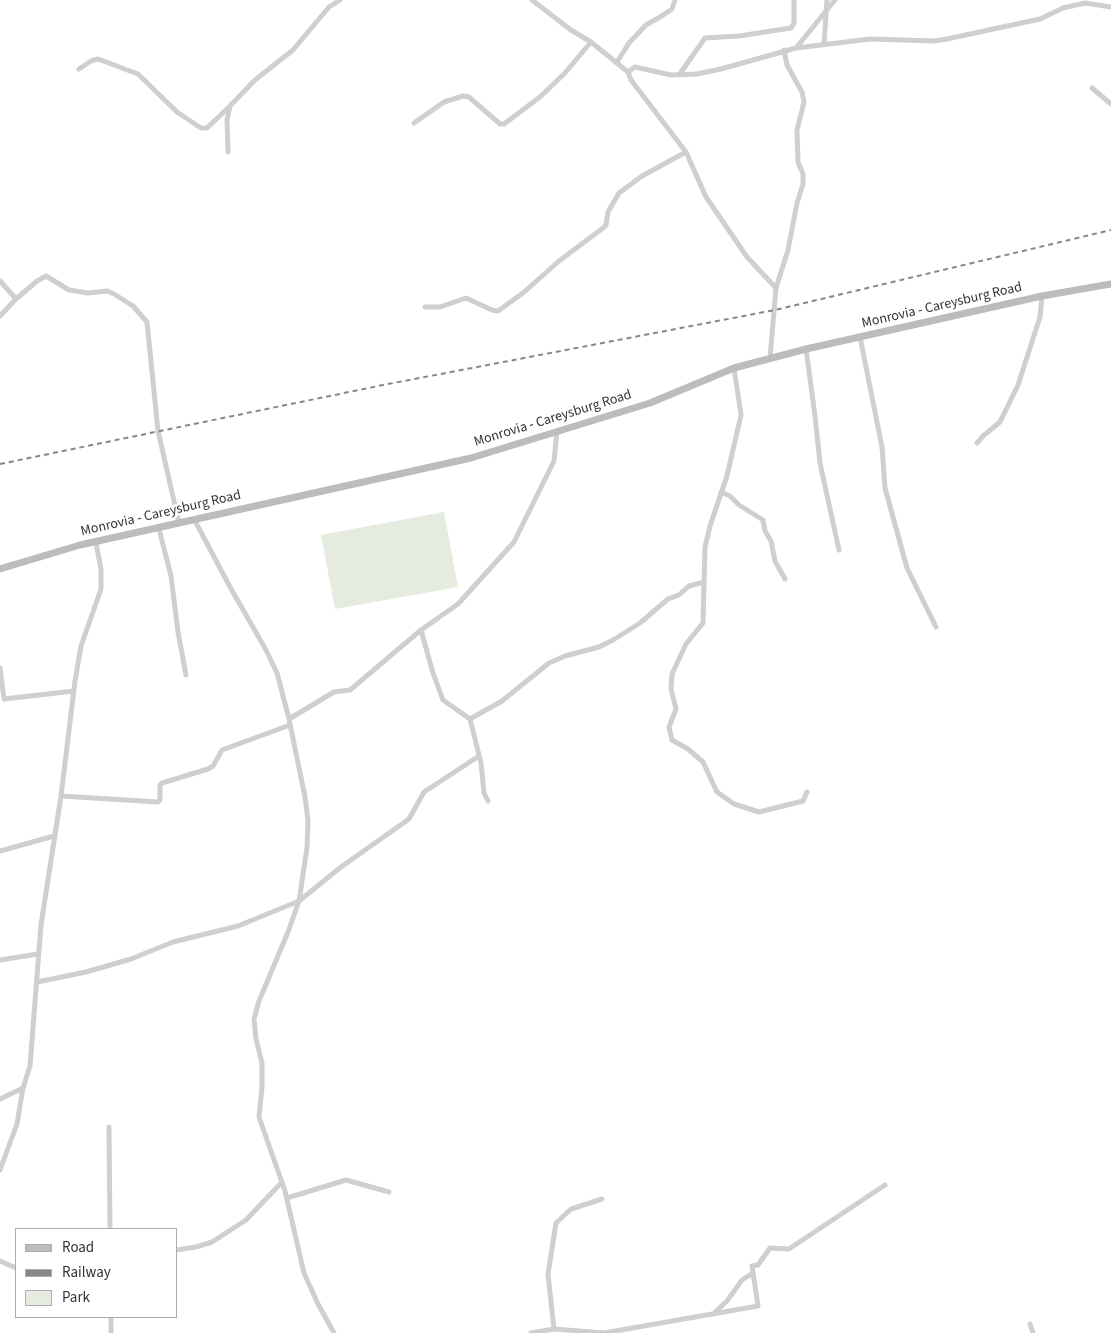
<!DOCTYPE html>
<html>
<head>
<meta charset="utf-8">
<style>
	body { margin:0 }
	#map { position:relative; width:1111px; height:1333px; overflow:hidden; background:#fff; font-family:"Source Sans 3",sans-serif }
	canvas { display:block }
	.legend { position:absolute; left:15px; top:1228px; width:162px; height:90px; box-sizing:border-box; background:#fff; border:1px solid #adadad; margin:0; padding:6px 9px; list-style:none; font-size:15px; color:#323232 }
	.legend li { display:flex; align-items:center; gap:10px; height:25px }
	.legend b { width:25px; border:1px solid #adadad }
</style>
</head>
<body>
<div id="map">
<canvas width="1111" height="1333"></canvas>
<ul class="legend">
<li><b style="height:6px;background:#bcbcbc"></b>Road</li>
<li><b style="height:6px;background:#878787"></b>Railway</li>
<li><b style="height:14px;background:#e5ebde"></b>Park</li>
</ul>
</div>
<script>
const c = document.querySelector('canvas').getContext('2d');
c.lineJoin = 'round';
function fill(path, color) { c.fillStyle = color; c.fill(path, 'evenodd'); }
const shape = rows => new Path2D(rows.map(r => 'M' + r).join(''));
function trace(path, color, width, dash) { c.strokeStyle = color; c.lineWidth = width; c.lineCap = dash ? 'butt' : 'round'; c.setLineDash(dash || []); c.stroke(path); }
function write(font, color, halo, rows, align = 'center') {
  c.font = font + ' "Source Sans 3",sans-serif'; c.lineWidth = 5; c.setLineDash([]); c.textBaseline = 'middle'; c.strokeStyle = halo; c.fillStyle = color; for (const [text, x, y, turn = 0] of rows) {
    c.save(); c.translate(x, y); c.rotate((+turn || 0) * Math.PI / 180); c.textAlign = isNaN(turn) ? turn : align; if (halo) c.strokeText(text, 0, 0); c.fillText(text, 0, 0); c.restore();
  }
}
fill(shape([
	[444,512,458,587,335,609,321,535]
]), '#e5ebde');
trace(shape([
	[532,0,571,30,591,42,628,72,631,80,686,152,706,197,747,257,776,288,770,358],
	[824,44,827,0],
	[796,48,835,0],
	[617,62,629,43,646,25,660,17,672,9,675,0],
	[79,69,91,61,98,59,138,74,177,112,201,128,207,128,230,106],
	[628,72,635,67,671,75,697,74,721,69,796,48,870,39,934,41,947,39,1040,19,1063,8,1085,3,1111,7],
	[679,75,705,38,739,36,791,28,794,23,794,0],
	[1092,88,1111,104],
	[414,123,444,102,463,96,469,97,500,124,504,124,540,97,565,73,591,42],
	[228,152,227,120,230,106,255,80,293,50,329,7,340,0],
	[0,281,16,299],
	[776,288,788,250,797,203,803,184,803,174,798,162,797,130,804,102,802,92,787,65,784,50],
	[425,307,440,307,466,298,492,310,498,311,523,293,559,261,603,228,606,225,608,212,619,193,642,176,686,152],
	[0,316,16,299,37,281,46,276,69,290,88,293,107,291,114,294,133,306,147,322,158,431,179,523],
	[860,337,882,447,885,488,907,568,936,627],
	[806,349,815,416,820,463,839,550],
	[734,368,741,415,727,476,710,526,705,547,703,623,686,644,672,674,671,689,676,709,669,727,672,740,688,749,703,762,717,792,734,804,759,812,803,801,807,792],
	[977,443,983,436,1000,422,1018,385,1040,317,1042,296],
	[721,492,730,496,739,505,763,520,765,531,771,541,775,561,785,579],
	[194,519,230,587,266,650,277,673,289,719,305,797,308,821,307,848,299,901,288,932,259,1001,254,1019,256,1039,262,1063,262,1087,259,1117,285,1191,304,1273,318,1304,334,1333],
	[159,529,171,576,178,632,186,675],
	[421,630,433,673,443,700,470,719],
	[0,668,4,699,74,691],
	[289,719,334,692,350,690,421,630,458,604,514,542,554,461,557,431],
	[61,796,158,802,160,800,160,785,162,783,208,769,213,766,222,750,290,725],
	[488,801,484,793,481,763,470,719,502,701,549,663,565,656,599,647,613,640,640,623,668,599,679,595,689,586,704,582],
	[0,851,54,836],
	[0,960,38,954],
	[37,982,86,972,131,959,173,942,238,926,299,901,341,867,409,819,424,792,479,756],
	[0,1099,23,1088],
	[109,1127,110,1229],
	[0,1170,17,1124,23,1088,30,1066,41,925,61,796,75,681,81,646,101,589,101,569,96,543],
	[287,1198,346,1180,389,1192],
	[176,1250,196,1247,212,1242,246,1220,282,1182],
	[0,1261,16,1268],
	[713,1314,727,1301,742,1280,753,1273],
	[111,1317,111,1333],
	[1030,1324,1033,1333],
	[554,1329,548,1274,556,1223,571,1209,602,1199],
	[531,1333,554,1329,604,1333,758,1306,752,1266,758,1265,770,1248,789,1249,885,1185]
]), '#cfcfcf', 5);
trace(shape([
	[0,569,80,545,471,458,650,403,734,368,806,349,1042,296,1111,284]
]), '#bcbcbc', 7);
trace(shape([
	[0,464,383,385,775,310,1111,230]
]), '#878787', 2, [5, 4]);
write('14px', '#323232', '#fff', [
	["Monrovia - Careysburg Road",942,306,-13],
	["Monrovia - Careysburg Road",553,419,-17],
	["Monrovia - Careysburg Road",161,514,-13]
]);
</script>
</body>
</html>
